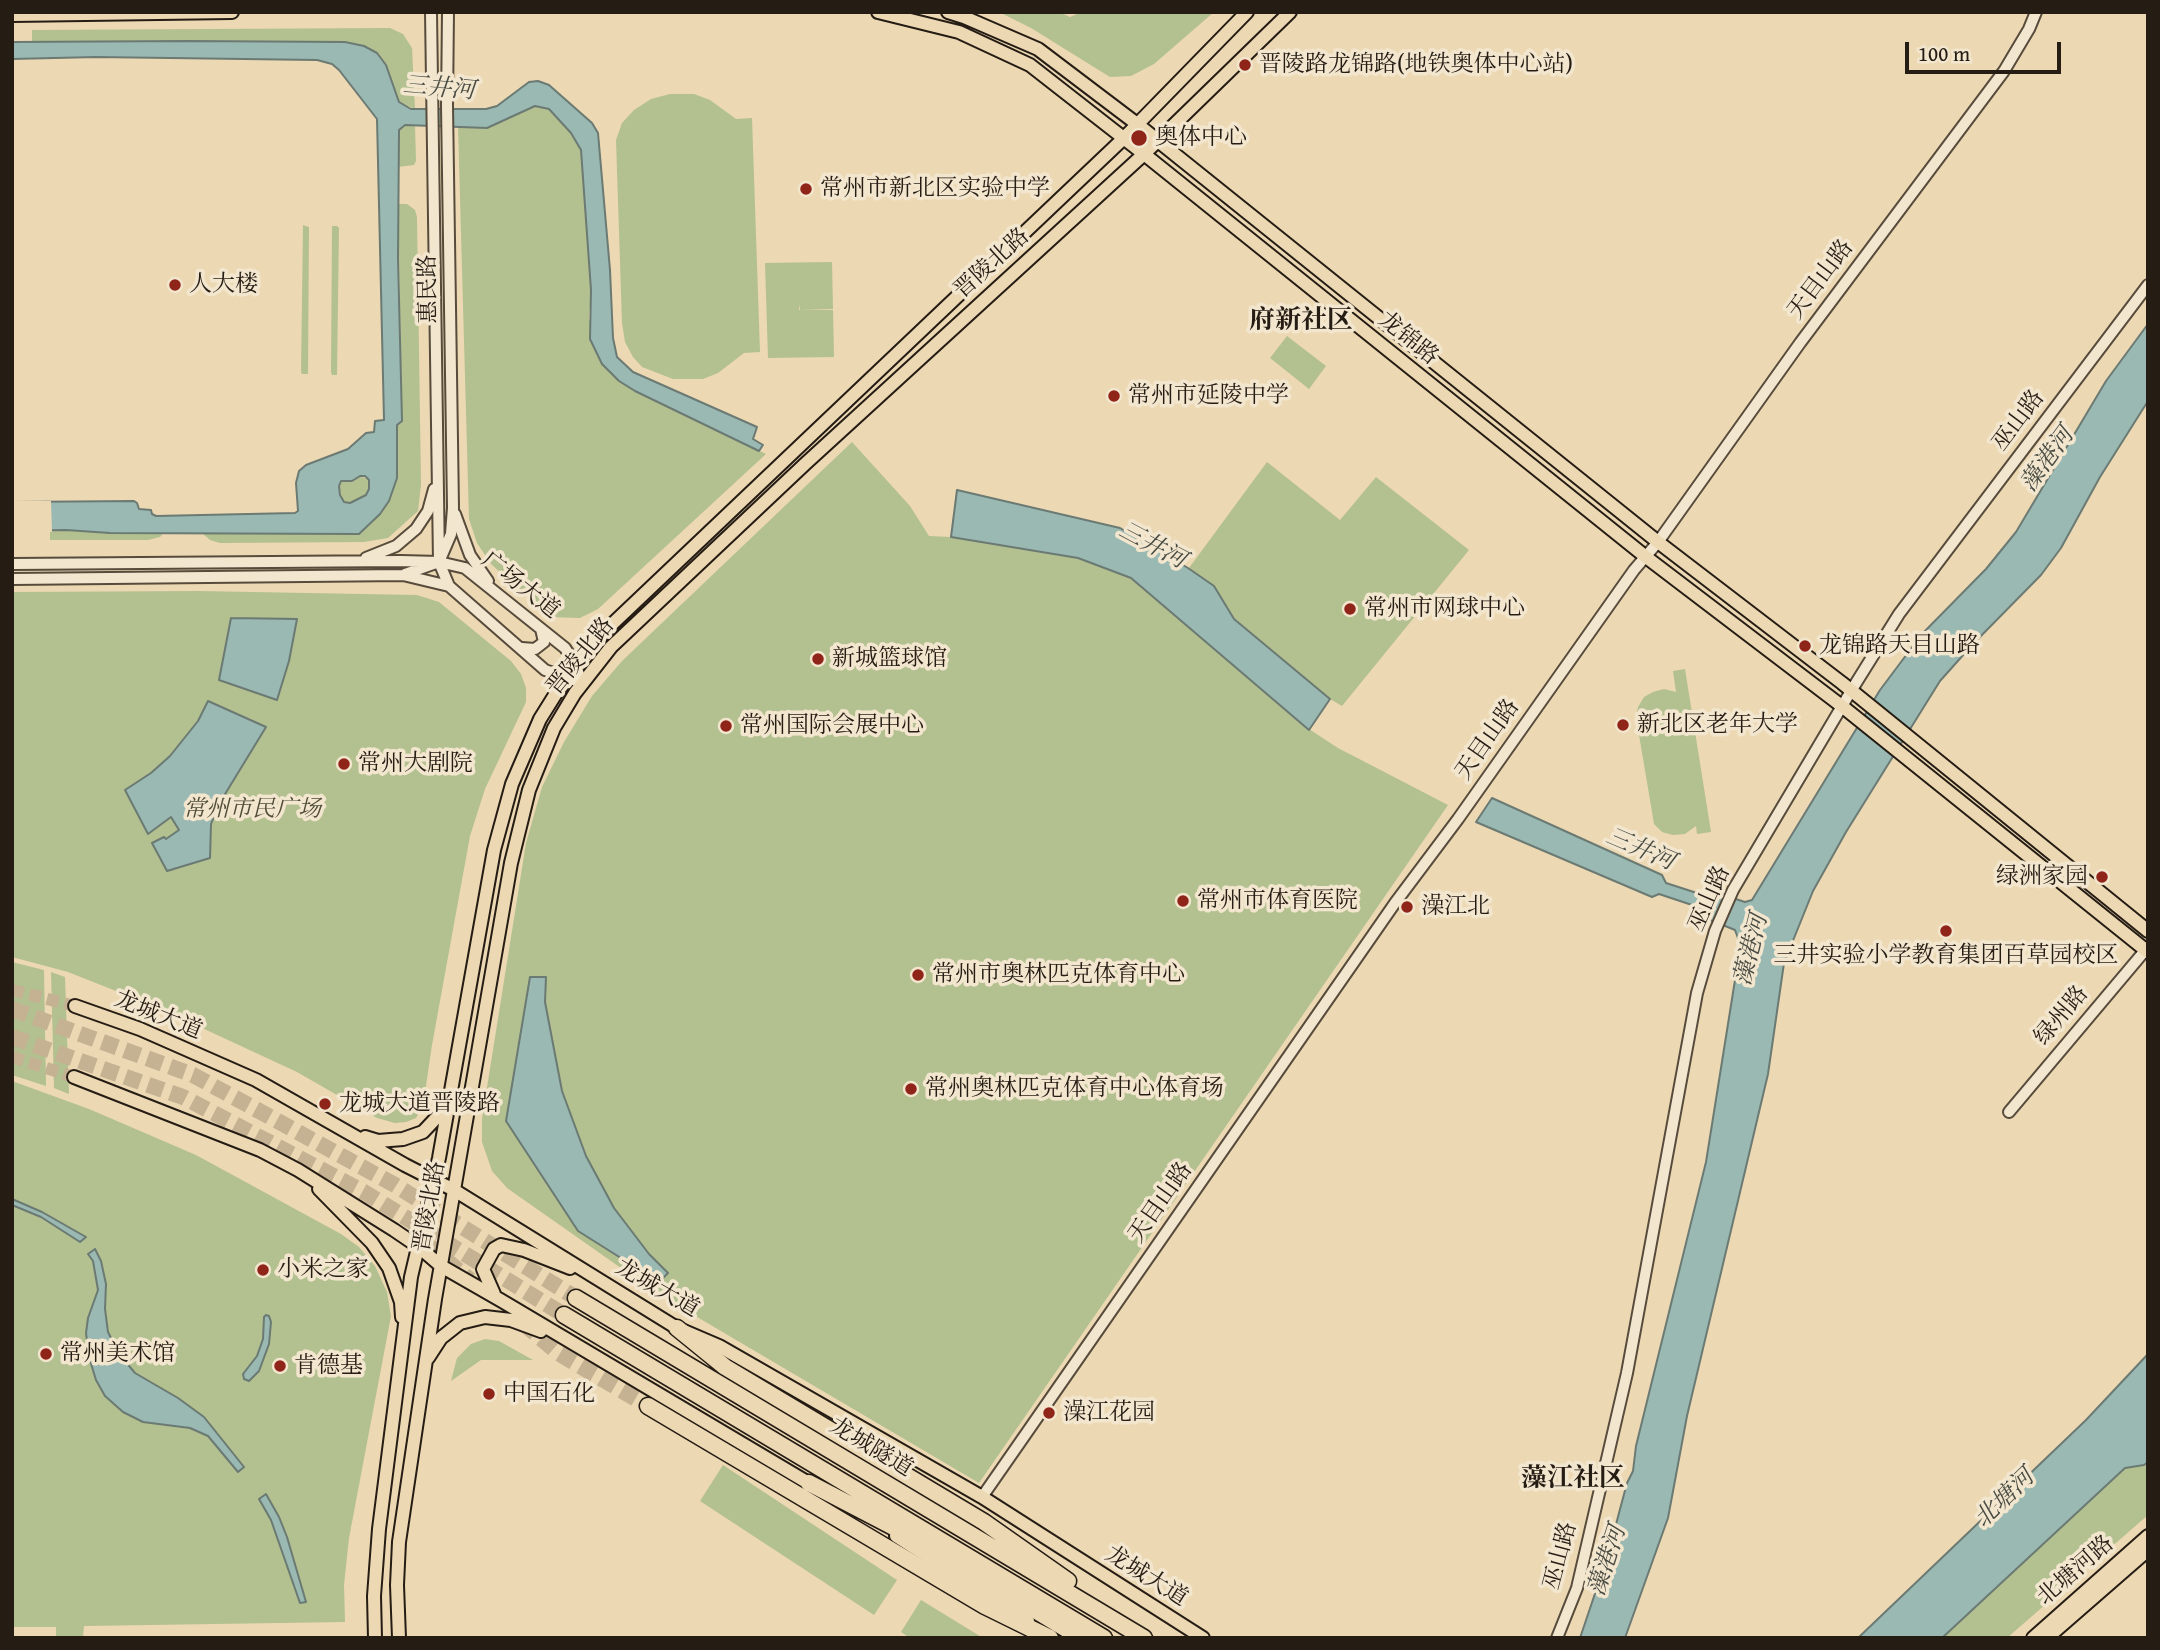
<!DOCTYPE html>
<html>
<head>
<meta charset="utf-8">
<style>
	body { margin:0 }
	#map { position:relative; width:2160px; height:1650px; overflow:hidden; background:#ecd8b3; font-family:"Gentium Book Plus",serif }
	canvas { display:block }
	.frame { position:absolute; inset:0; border:14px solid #251c14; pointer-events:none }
	.scale { position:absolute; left:1905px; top:42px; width:156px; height:32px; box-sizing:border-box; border:4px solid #251c14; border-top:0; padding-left:9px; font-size:21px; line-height:24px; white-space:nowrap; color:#251c14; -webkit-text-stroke:5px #f3e6ce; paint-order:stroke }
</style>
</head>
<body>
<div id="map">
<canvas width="2160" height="1650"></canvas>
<div class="frame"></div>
<div class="scale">100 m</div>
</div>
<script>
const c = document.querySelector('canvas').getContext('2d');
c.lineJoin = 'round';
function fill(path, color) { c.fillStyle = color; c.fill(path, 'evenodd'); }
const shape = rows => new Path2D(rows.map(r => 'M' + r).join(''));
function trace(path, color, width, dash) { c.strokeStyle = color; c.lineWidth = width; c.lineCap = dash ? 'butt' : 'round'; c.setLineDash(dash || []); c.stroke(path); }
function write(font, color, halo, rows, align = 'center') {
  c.font = font + ' "Gentium Book Plus","Noto Serif SC",serif'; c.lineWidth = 7; c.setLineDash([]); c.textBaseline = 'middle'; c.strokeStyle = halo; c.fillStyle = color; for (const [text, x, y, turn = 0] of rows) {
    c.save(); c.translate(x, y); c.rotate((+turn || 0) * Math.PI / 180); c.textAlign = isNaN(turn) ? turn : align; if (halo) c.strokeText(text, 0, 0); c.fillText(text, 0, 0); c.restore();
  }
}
fill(shape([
	[999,12,1059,12,1070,17,1082,12,1214,12,1154,64,1131,76,1110,77,1031,28],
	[390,28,403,34,412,48,415,109,399,102,386,65,345,42,32,42,32,30],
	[670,94,694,94,710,100,736,119,752,118,760,352,744,353,718,373,703,379,673,379,642,367,633,357,625,342,622,323,616,140,622,123,634,110,651,99],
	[535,106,549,109,571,133,581,150,591,290,589,319,619,381,766,454,598,609,580,618,549,617,491,564,477,543,469,519,458,126,487,128],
	[405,125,415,125,416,161,414,165,398,167,399,130],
	[398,204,407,204,415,210,417,217,421,485,418,511,388,538,364,542,220,543,210,540,202,533,359,534,380,514,389,501,397,478,397,425,402,421],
	[303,225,309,227,308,374,302,374,301,372],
	[332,226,337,226,339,228,337,375,332,375,331,372],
	[832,262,833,309,800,310,800,304,799,310,833,310,834,357,768,358,765,263],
	[1287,336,1326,366,1309,389,1270,358],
	[852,442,910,506,929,536,951,537,1078,558,1131,578,1189,568,1267,462,1340,520,1376,477,1469,550,1342,706,1330,699,1309,729,1338,748,1448,805,979,1483,658,1294,507,1188,492,1171,482,1142,482,1119,526,843,542,787,564,742,592,696,622,661],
	[360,476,369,480,369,489,366,495,350,503,343,502,339,486,341,481],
	[53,530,110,533,164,532,160,537,148,540,50,540,50,532],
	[199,591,417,595,439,602,511,661,521,674,526,688,526,702,485,789,470,836,432,1045,423,1106,416,1118,406,1122,395,1123,377,1118,297,1072,159,1008,68,972,12,957,12,592],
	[1685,669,1711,832,1697,834,1696,826,1685,834,1673,835,1662,832,1654,824,1636,717,1638,707,1644,697,1653,692,1664,689,1676,692,1673,671],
	[12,962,44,970,46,1086,12,1075],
	[51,972,65,977,69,1094,54,1088],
	[12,1081,89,1109,196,1155,341,1234,359,1247,375,1266,387,1292,391,1316,349,1538,344,1585,345,1622,84,1626,83,1638,56,1638,56,1627,12,1627],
	[485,1339,499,1341,533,1360,481,1360,451,1381,457,1358,471,1344],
	[2148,1462,2148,1515,2007,1638,1942,1638,2125,1468,2144,1465],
	[723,1465,897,1580,874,1615,700,1501],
	[921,1600,983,1638,910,1638,901,1632]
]), '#b3c090');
const water = shape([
	[188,41,345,42,364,46,377,53,386,65,399,102,411,109,486,109,497,106,529,82,538,81,549,85,592,123,598,133,610,270,613,338,617,357,633,372,757,427,753,439,763,445,759,451,635,391,619,381,602,364,590,339,591,290,581,150,571,133,549,109,535,106,487,128,405,125,399,130,398,258,402,421,397,425,397,478,389,501,380,514,359,534,110,533,66,530,12,531,12,502,134,501,137,503,139,509,151,510,152,514,156,516,295,513,298,511,296,483,299,471,306,465,348,449,366,433,374,432,375,421,384,420,377,119,339,70,332,64,317,60,96,57,12,59,12,42,188,41],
	[360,476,365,476,369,480,369,489,366,495,350,503,344,502,340,495,339,486,341,481,352,481,360,476],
	[2148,324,2148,401,2100,477,2061,548,2041,575,1973,644,1940,681,1846,832,1813,891,1784,963,1768,1074,1687,1416,1668,1518,1625,1638,1580,1638,1607,1558,1627,1483,1633,1471,1636,1446,1706,1162,1739,955,1739,941,1735,930,1698,915,1692,905,1659,894,1652,897,1476,822,1492,798,1662,875,1666,883,1700,894,1705,889,1745,902,1752,900,1880,690,1922,634,1986,569,2016,532,2106,381,2148,324],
	[957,490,1120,528,1188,568,1214,586,1234,619,1330,699,1309,730,1131,578,1078,558,951,537,957,490],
	[231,618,297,619,289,661,277,700,219,680,231,618],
	[208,701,266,727,219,804,211,824,210,858,167,871,152,843,164,837,166,839,179,830,171,817,148,834,125,790,151,773,170,756,198,721,208,701],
	[530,977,546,977,545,1002,562,1091,586,1156,614,1208,649,1254,668,1273,659,1282,578,1231,506,1121,530,977],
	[12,1199,42,1212,86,1237,80,1242,41,1217,12,1205,12,1199],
	[95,1249,101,1261,106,1284,105,1309,108,1332,119,1354,135,1373,178,1398,204,1417,244,1467,238,1472,208,1436,190,1428,143,1422,123,1412,105,1396,96,1380,89,1357,86,1333,88,1318,98,1290,93,1261,88,1254,95,1249],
	[266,1315,269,1316,271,1322,269,1344,259,1371,249,1381,244,1379,243,1374,257,1356,263,1339,264,1317,266,1315],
	[2148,1354,2148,1462,2144,1465,2125,1468,1942,1638,1858,1638,2086,1420,2148,1354],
	[266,1494,279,1517,287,1537,306,1602,300,1603,271,1520,259,1499,266,1494]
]);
fill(water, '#99b9b2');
trace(water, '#6b7a73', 2);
fill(shape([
	[12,501,51,501,52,532,12,532]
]), '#ecd8b3');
trace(shape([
	[12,990,75,1006],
	[12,1057,74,1077]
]), '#c4b293', 12, [12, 6]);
trace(shape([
	[12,1009,193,1075,395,1185,576,1298],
	[12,1037,183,1097,364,1192,564,1315],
	[409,1229,470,1280],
	[523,1323,558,1353,648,1406]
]), '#c4b293', 16, [16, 8]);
const minor = shape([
	[431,12,439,562,449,586],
	[455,514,470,555,488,581],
	[366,558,396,546,416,529,428,511,434,489],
	[12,564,401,561,439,562,465,568,565,648,575,663,582,683],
	[405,574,439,562,451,534,453,508,447,106,448,12],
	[12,579,403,575,449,586,545,670,582,683],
	[522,648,535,649,544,642,541,629],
	[2009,1112,2148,947],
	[982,1497,1395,903,1458,819,1634,570,1658,542,1800,343,2004,71,2029,29,2036,12],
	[1557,1638,1577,1588,1627,1373,1697,993,1715,931,1733,890,1851,691,1899,614,2148,285]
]);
const major = shape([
	[878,12,959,32,1030,65,1144,154,1646,557,1843,707,2148,952],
	[948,12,964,17,1038,49,1137,124,1658,542,1842,683,2148,931],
	[12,15,232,12],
	[75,1006,140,1029,256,1080,405,1165,454,1190,677,1328,719,1346,982,1497,1203,1638],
	[74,1077,260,1150,298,1170,394,1230,419,1247,441,1266,502,1301,815,1487],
	[365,1137,378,1141,403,1139,423,1132,439,1115,444,1102],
	[319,1189,372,1243,389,1268,401,1302,402,1317],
	[494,1294,483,1269,494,1249,501,1245,524,1250,570,1268],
	[428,1358,441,1338,460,1323,485,1317,511,1320,541,1331],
	[896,1536,1028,1621],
	[375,1638,374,1596,379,1529,411,1277,439,1158,494,850,512,784,540,719,575,663,606,630,1124,138,1247,12],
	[399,1638,397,1585,399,1542,435,1299,511,863,529,790,554,728,575,693,611,647,805,464,1144,154,1290,12],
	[2033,1638,2148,1536],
	[2047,1638,2148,1550]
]);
const highway = shape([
	[576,1298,1144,1638],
	[564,1315,1104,1638],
	[677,1328,725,1367,984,1522,1068,1581],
	[648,1406,985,1606,1050,1638],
	[809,1483,924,1543,1081,1638]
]);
trace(minor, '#574b3c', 14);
trace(major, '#251c14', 16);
trace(highway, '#251c14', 19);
trace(minor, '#f3e6ce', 10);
trace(major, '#ecd8b3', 12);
trace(highway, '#ecd8b3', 16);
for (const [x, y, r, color] of [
	[1245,65,7,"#8f2418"],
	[1139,138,9,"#8f2418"],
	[806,189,7,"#8f2418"],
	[175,285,7,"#8f2418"],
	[1114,396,7,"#8f2418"],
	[1350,609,7,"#8f2418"],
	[1805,646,7,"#8f2418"],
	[818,659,7,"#8f2418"],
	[1623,725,7,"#8f2418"],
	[726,726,7,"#8f2418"],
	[344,764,7,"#8f2418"],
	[2102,877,7,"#8f2418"],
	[1183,901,7,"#8f2418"],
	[1407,907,7,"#8f2418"],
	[1946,931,7,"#8f2418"],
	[918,975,7,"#8f2418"],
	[911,1089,7,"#8f2418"],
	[325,1104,7,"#8f2418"],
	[263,1270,7,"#8f2418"],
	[46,1354,7,"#8f2418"],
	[280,1366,7,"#8f2418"],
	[489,1394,7,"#8f2418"],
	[1049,1413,7,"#8f2418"]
]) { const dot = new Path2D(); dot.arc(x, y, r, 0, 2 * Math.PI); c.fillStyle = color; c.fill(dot); trace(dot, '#f3e6ce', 2.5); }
write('23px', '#251c14', '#f3e6ce', [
	["晋陵路龙锦路(地铁奥体中心站)",1259,65],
	["奥体中心",1155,138],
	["常州市新北区实验中学",820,189],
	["人大楼",189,285],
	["常州市延陵中学",1128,396],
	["常州市网球中心",1364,609],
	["龙锦路天目山路",1819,646],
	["新城篮球馆",832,659],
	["新北区老年大学",1637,725],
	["常州国际会展中心",740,726],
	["常州大剧院",358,764],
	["绿洲家园",2088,877,"right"],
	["常州市体育医院",1197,901],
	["澡江北",1421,907],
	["三井实验小学教育集团百草园校区",1946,956,"center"],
	["常州市奥林匹克体育中心",932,975],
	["常州奥林匹克体育中心体育场",925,1089],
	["龙城大道晋陵路",339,1104],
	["小米之家",277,1270],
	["常州美术馆",60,1354],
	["肯德基",294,1366],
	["中国石化",503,1394],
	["澡江花园",1063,1413]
], 'left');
write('23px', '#251c14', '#f3e6ce', [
	["晋陵北路",992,264,-42],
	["天目山路",1821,280,-53],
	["惠民路",429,289,-91],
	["龙锦路",1408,339,39],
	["巫山路",2019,421,-53],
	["广场大道",520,586,38],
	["晋陵北路",581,657,-51],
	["天目山路",1488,740,-55],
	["巫山路",1710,899,-66],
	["龙城大道",158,1016,22],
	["绿州路",2062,1016,-50],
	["天目山路",1161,1203,-55],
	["晋陵北路",430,1207,-80],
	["龙城大道",657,1289,30],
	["龙城隧道",871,1448,31],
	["巫山路",1561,1556,-75],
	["北塘河路",2076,1571,-41],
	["龙城大道",1146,1577,32]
]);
write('italic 23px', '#504d39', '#f3e6ce', [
	["常州市民广场",252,810]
]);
write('italic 24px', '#484b43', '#f3e6ce', [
	["三井河",439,89,5],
	["藻港河",2048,460,-54],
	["三井河",1152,546,28],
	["三井河",1640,850,23],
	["藻港河",1752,950,-76],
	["北塘河",2005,1499,-44],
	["藻港河",1608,1561,-72]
]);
write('bold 26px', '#251c14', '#f3e6ce', [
	["府新社区",1301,321],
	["藻江社区",1573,1479]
]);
</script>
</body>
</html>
